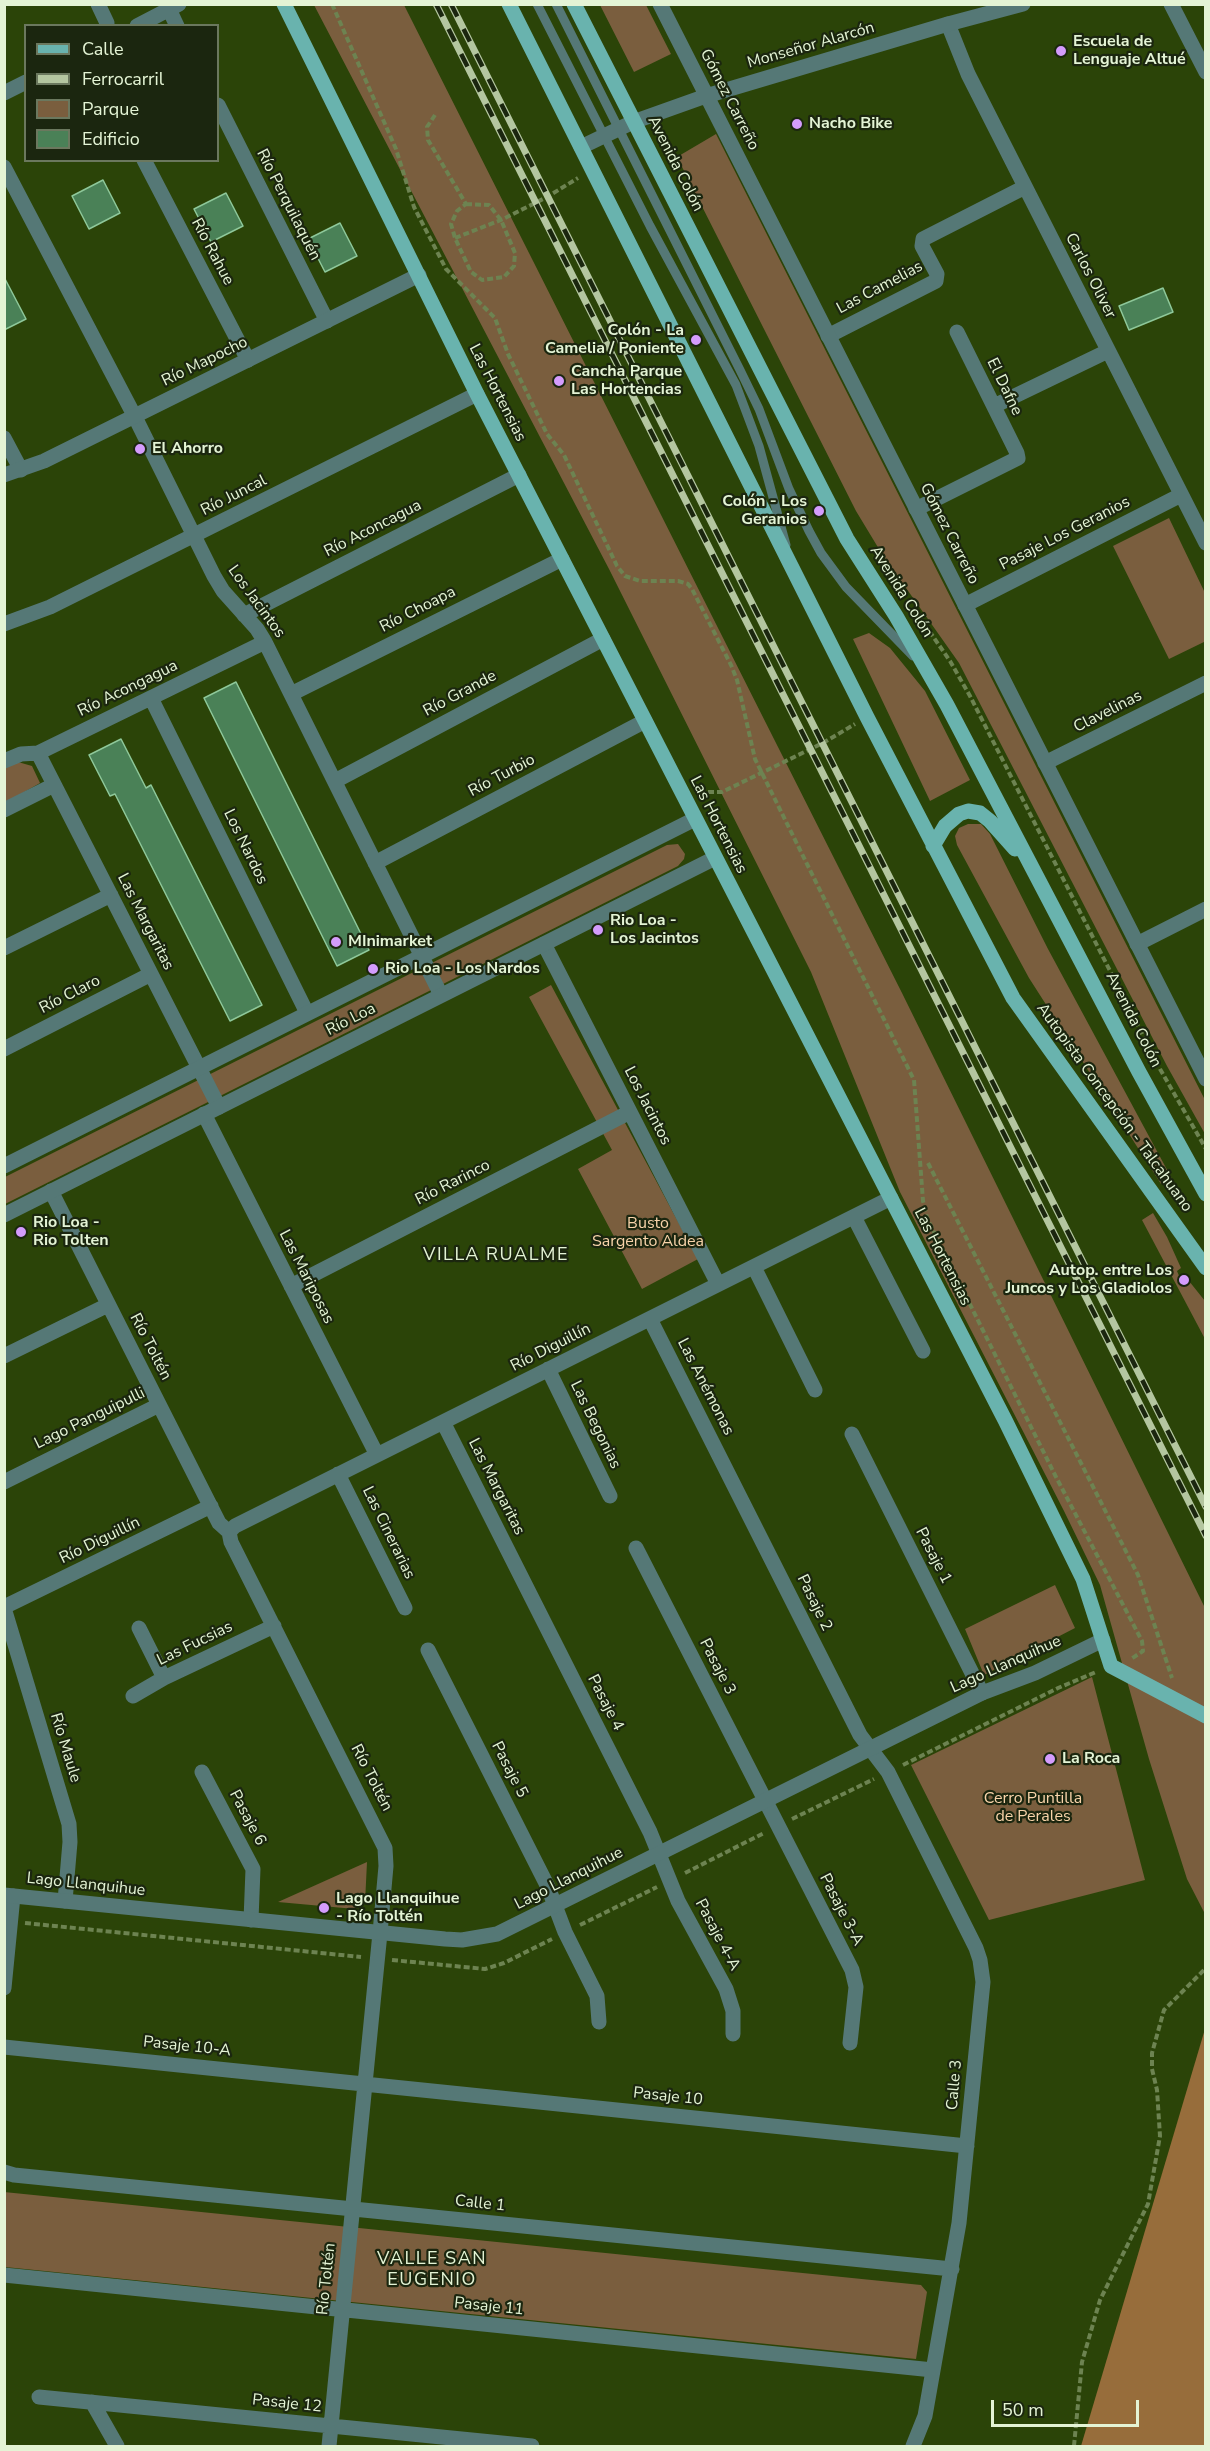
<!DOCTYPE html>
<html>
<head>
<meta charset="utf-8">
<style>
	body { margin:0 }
	#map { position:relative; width:1210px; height:2451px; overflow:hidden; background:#2b4408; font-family:"Nunito Sans",sans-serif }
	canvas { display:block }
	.frame { position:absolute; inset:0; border:6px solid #e4f4d5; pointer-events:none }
	.legend { position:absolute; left:24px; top:24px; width:195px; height:138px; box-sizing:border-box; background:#1b260f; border:2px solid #6b785e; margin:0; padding:8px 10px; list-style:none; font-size:18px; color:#e4f4d5 }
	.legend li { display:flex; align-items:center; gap:12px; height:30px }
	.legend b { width:30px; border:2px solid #6b785e }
	.scale { position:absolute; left:991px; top:2400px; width:148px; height:27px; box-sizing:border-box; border:3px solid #e4f4d5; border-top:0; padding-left:8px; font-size:18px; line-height:21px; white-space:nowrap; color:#e4f4d5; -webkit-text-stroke:4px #1b260f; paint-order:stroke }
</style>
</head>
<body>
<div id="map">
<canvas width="1210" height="2451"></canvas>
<div class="frame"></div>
<ul class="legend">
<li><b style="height:8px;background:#69b3ae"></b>Calle</li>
<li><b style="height:8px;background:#b4c6a0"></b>Ferrocarril</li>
<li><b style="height:16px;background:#7a5e3e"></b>Parque</li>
<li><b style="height:16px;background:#4a8157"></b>Edificio</li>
</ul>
<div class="scale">50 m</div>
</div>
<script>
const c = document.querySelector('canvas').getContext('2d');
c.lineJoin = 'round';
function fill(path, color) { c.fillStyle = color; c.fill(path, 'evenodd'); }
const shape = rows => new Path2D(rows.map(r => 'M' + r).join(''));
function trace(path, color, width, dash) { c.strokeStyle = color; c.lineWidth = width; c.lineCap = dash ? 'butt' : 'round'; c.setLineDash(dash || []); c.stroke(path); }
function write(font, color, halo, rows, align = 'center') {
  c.font = font + ' "Nunito Sans",sans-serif'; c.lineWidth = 4.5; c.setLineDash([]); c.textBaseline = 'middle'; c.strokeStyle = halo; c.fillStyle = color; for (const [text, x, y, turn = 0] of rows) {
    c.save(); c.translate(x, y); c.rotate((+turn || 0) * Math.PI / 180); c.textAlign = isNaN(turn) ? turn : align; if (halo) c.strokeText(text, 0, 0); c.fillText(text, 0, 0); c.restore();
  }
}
fill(shape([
	[314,5,404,5,902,993,1205,1608,1205,1914,1187,1879,1149,1759,1100,1585,1064,1511,900,1192,811,972,609,569],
	[600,5,646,5,671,54,634,72],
	[716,134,1205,1100,1205,1134,1167,1066,959,663,882,554,856,511,677,157],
	[1169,518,1205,593,1206,641,1169,659,1113,546],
	[869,633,890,648,925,691,970,780,930,801,853,639],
	[18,762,32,766,40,783,5,803,5,767],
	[968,824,981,824,990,834,1048,949,1172,1179,1161,1184,1029,978,957,845,955,836,959,828],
	[678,844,685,854,684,859,678,866,5,1204,5,1177,667,845],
	[551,985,698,1259,642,1289,578,1169,612,1150,529,997],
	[1153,1213,1167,1237,1181,1268,1177,1271,1182,1283,1189,1281,1205,1301,1205,1339,1142,1220],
	[1055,1585,1075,1628,984,1675,965,1629],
	[1092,1677,1145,1880,989,1920,911,1765],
	[367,1862,365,1903,355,1909,278,1902],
	[4,2192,921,2285,927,2292,916,2359,5,2267]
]), '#7a5e3e');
fill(shape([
	[1205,2029,1205,2446,1081,2446]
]), '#976d3b');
const building = shape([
	[103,180,120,213,89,229,72,196,103,180],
	[226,193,243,226,211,242,194,209,226,193],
	[340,223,357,256,325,272,308,239,340,223],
	[4,277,26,319,4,330,4,277],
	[1163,288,1173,312,1129,330,1119,306,1163,288],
	[236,682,369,950,337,966,204,698,236,682],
	[121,739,146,788,151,785,262,1005,230,1021,115,794,110,796,89,755,121,739]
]);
fill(building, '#4a8157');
trace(building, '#8ec89a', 1.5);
trace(shape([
	[332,4,396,149,414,207,446,269,495,318,508,354,547,434,564,455,617,566,625,576,640,581,678,581,688,584,692,589,731,665,737,680,755,759,914,1080,923,1201,927,1218,1055,1475,1142,1641,1143,1651,1131,1659],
	[435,115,427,127,428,140,466,204],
	[466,204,489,205,501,220,515,253,514,266,504,277,482,280,471,272,455,238,451,224,457,211,466,204],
	[455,238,501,220,547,197,578,178],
	[914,609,950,661,970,696,1160,1069,1206,1149],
	[699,792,722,792,823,743,855,724],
	[928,1163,1138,1575,1172,1678],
	[903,1765,1058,1688,1096,1672],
	[792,1819,874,1779],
	[685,1873,764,1833],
	[25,1923,361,1957],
	[580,1925,657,1887],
	[392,1960,485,1969,504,1963,552,1939],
	[1074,2446,1082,2362,1100,2300,1148,2204,1160,2136,1157,2090,1152,2069,1152,2053,1164,2010,1206,1968]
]), '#6d8351', 4, [6, 3]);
trace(shape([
	[537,4,650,226,736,385,759,446,786,545],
	[556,4,740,370,759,409,789,489,809,531,821,553,846,587,913,656]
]), '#557876', 9);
trace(shape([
	[98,4,107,23],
	[1171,4,1206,72],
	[169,9,177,26],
	[948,24,968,74,1206,543],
	[137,26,179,4],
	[4,93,26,82],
	[218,105,327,321],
	[144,160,248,360],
	[4,167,135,417,214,576,223,591,257,629,265,642,441,995],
	[828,336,936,281,937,274,922,246,923,239,1025,187],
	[994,406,1108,351],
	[4,438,21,470],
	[916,509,1018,458,1017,453,957,332],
	[965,605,1181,495],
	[244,615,519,475],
	[4,624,50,607,477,394],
	[291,694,562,559],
	[151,698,307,1013],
	[38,753,219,1107],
	[4,761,21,754,38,753,265,642],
	[1045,763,1206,683],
	[335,781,603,639],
	[4,810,54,785],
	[375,863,645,721],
	[544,944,718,1284],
	[1137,944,1206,909],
	[4,948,111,895],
	[4,1049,151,974],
	[204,1114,377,1455],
	[51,1191,219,1523,229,1532,231,1542,385,1848,386,1866,380,1933,329,2446],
	[854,1217,923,1351],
	[754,1267,815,1390],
	[291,1286,630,1112],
	[650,1319,860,1735,888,1772,976,1948,980,1960,983,1982,959,2223,925,2416,913,2446],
	[4,1356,108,1305],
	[548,1369,610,1496],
	[443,1422,650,1832,678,1901,726,1989,733,2011,733,2034],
	[852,1434,982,1693],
	[338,1474,405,1608],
	[4,1482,159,1405],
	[229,1532,235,1526,891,1198],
	[636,1548,852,1970,856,1987,850,2043],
	[4,1607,211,1506],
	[4,1608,69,1824,70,1842,65,1901],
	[139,1628,164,1678],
	[428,1650,548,1887,565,1932,597,1996,599,2022],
	[133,1696,164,1678,274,1626],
	[202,1772,253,1869,251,1920],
	[4,1988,13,1896],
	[4,2047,967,2146],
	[4,2172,14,2175,952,2269],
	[4,2275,933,2370],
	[39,2397,532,2446],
	[92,2402,117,2446]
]), '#557876', 15);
trace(shape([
	[660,4,1206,1079],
	[581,147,633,122,706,96,948,24,1023,4],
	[4,475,44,461,419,275],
	[4,1166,695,819],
	[4,1215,715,858],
	[4,1895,445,1939,462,1940,497,1934,982,1693,1035,1673,1103,1640]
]), '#557876', 15);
trace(shape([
	[284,4,477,394,1005,1420,1083,1579,1111,1666,1206,1716],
	[509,4,867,717,1013,998,1206,1268],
	[574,4,847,539,896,616,947,705,1139,1072,1206,1194],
	[933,846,945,826,959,814,968,811,980,813,990,821,1015,849]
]), '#69b3ae', 15);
const rail = shape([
	[436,4,1206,1536],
	[451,4,1206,1507]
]);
trace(rail, '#b4c6a0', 7);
trace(rail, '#1b260f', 4.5, [14]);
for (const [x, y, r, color] of [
	[1061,51,6,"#d49cfc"],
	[797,124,6,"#d49cfc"],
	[696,340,6,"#d49cfc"],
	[559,381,6,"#d49cfc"],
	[140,449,6,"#d49cfc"],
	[819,511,6,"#d49cfc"],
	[598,930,6,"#d49cfc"],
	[336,942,6,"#d49cfc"],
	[373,969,6,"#d49cfc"],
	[21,1232,6,"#d49cfc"],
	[1184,1280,6,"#d49cfc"],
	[1050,1759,6,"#d49cfc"],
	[324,1908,6,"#d49cfc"]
]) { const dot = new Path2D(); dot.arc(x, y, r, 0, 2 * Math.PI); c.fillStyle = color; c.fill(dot); trace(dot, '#1b260f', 2); }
write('bold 16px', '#e4f4d5', '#1b260f', [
	["Escuela de",1073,42],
	["Lenguaje Altué",1073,60],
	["Nacho Bike",809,124],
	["Colón - La",684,331,"right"],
	["Camelia / Poniente",684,349,"right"],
	["Cancha Parque",571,372],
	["Las Hortencias",571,390],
	["El Ahorro",152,449],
	["Colón - Los",807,502,"right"],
	["Geranios",807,520,"right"],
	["Rio Loa -",610,921],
	["Los Jacintos",610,939],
	["MInimarket",348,942],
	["Rio Loa - Los Nardos",385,969],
	["Rio Loa -",33,1223],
	["Rio Tolten",33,1241],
	["Autop. entre Los",1172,1271,"right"],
	["Juncos y Los Gladiolos",1172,1289,"right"],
	["La Roca",1062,1759],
	["Lago Llanquihue",336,1899],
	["- Río Toltén",336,1917]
], 'left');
write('16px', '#e4f4d5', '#1b260f', [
	["Monseñor Alarcón",811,46,-16],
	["Gómez Carreño",729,100,63],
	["Avenida Colón",675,164,63],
	["Río Perquilaquén",288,205,63],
	["Río Rahue",212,252,62],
	["Carlos Oliver",1090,276,63],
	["Las Camelias",880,288,-28],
	["Río Mapocho",205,362,-26],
	["El Dafne",1004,387,64],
	["Las Hortensias",497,393,63],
	["Río Juncal",234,496,-27],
	["Río Aconcagua",373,529,-27],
	["Gómez Carreño",949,534,63],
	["Pasaje Los Geranios",1065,534,-27],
	["Avenida Colón",901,592,58],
	["Los Jacintos",256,602,54],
	["Río Choapa",418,610,-27],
	["Río Acongagua",128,689,-26],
	["Río Grande",460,694,-28],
	["Clavelinas",1108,712,-27],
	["Río Turbio",502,776,-28],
	["Las Hortensias",718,825,63],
	["Los Nardos",245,847,64],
	["Las Margaritas",145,922,63],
	["Río Claro",70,995,-27],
	["Río Loa",351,1020,-27],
	["Avenida Colón",1133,1020,63],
	["Los Jacintos",647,1106,63],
	["Autopista Concepción - Talcahuano",1114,1108,54],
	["Río Rarinco",453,1183,-27],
	["Las Hortensias",942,1257,63],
	["Las Mariposas",306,1277,63],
	["Río Toltén",150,1347,63],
	["Río Diguillín",551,1348,-27],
	["Las Anémonas",705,1387,63],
	["Lago Panguipulli",90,1419,-26],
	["Las Begonias",595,1425,64],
	["Las Margaritas",496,1487,63],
	["Las Cinerarias",388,1533,64],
	["Río Diguillín",100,1541,-26],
	["Pasaje 1",933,1556,63],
	["Pasaje 2",814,1603,64],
	["Las Fucsias",195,1644,-26],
	["Lago Llanquihue",1006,1665,-24],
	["Pasaje 3",717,1667,63],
	["Pasaje 4",605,1703,63],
	["Río Maule",65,1748,73],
	["Pasaje 5",509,1770,63],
	["Río Toltén",371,1778,63],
	["Pasaje 6",247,1818,62],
	["Lago Llanquihue",569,1879,-27],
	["Lago Llanquihue",86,1885,6],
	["Pasaje 3-A",841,1910,63],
	["Pasaje 4-A",717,1935,62],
	["Pasaje 10-A",187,2047,6],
	["Calle 3",955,2085,-85],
	["Pasaje 10",668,2097,6],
	["Calle 1",480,2204,6],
	["Río Toltén",327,2279,-84],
	["Pasaje 11",489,2307,6],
	["Pasaje 12",287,2404,6]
]);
write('16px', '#f9d4aa', '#1b260f', [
	["Busto",648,1224],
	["Sargento Aldea",648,1242],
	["Cerro Puntilla",1033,1799],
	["de Perales",1033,1817]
]);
c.letterSpacing = '1.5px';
write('18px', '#e4f4d5', '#1b260f', [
	["VILLA RUALME",496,1256],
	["VALLE SAN",432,2260],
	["EUGENIO",432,2281]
]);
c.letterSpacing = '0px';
</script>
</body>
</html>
